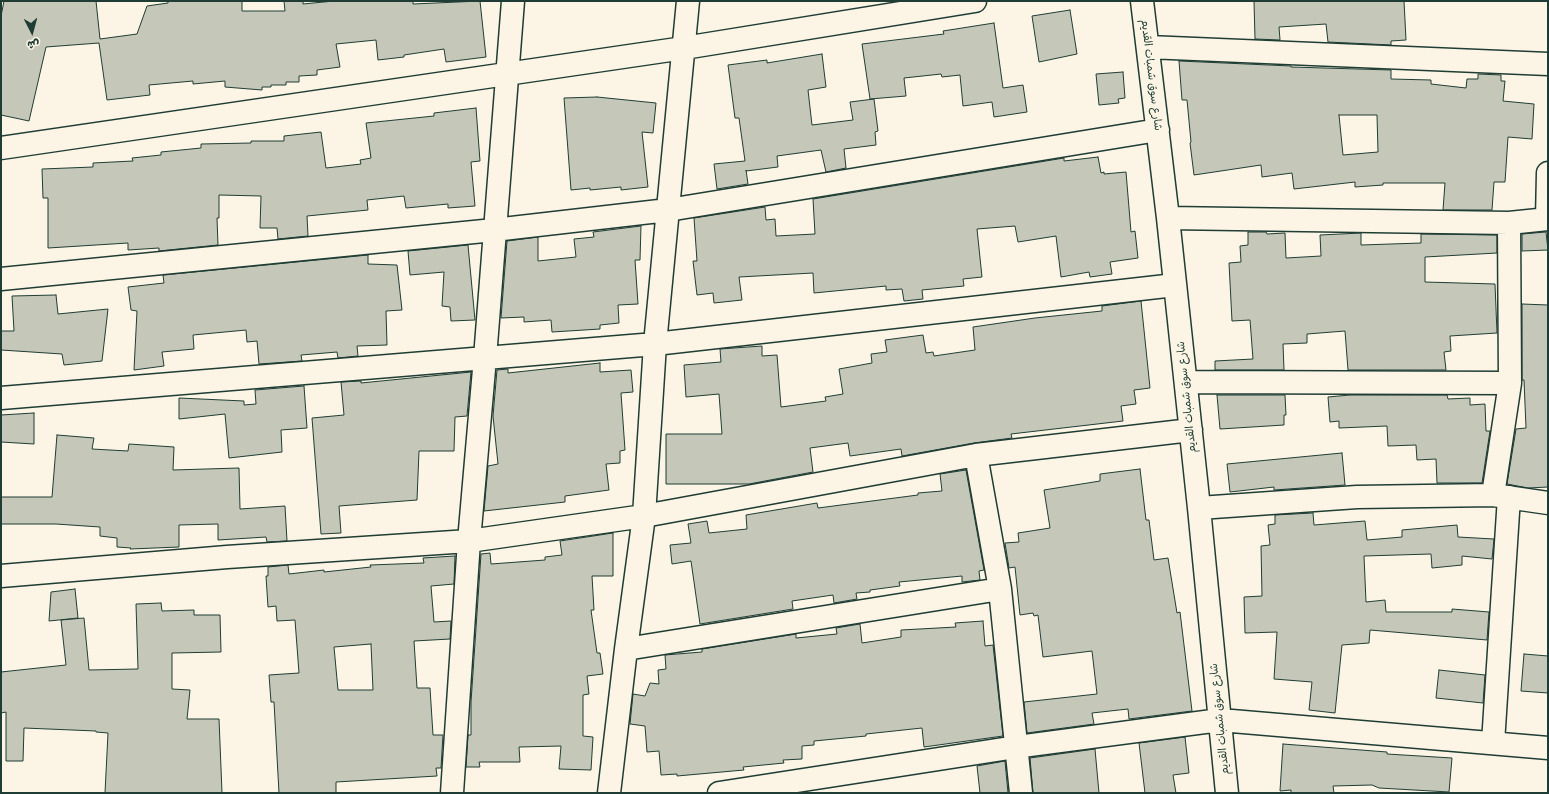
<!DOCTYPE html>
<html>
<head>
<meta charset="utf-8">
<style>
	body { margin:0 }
	#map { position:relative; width:1549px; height:794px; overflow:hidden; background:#fcf5e5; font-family:Sriracha,"Playpen Sans Arabic",sans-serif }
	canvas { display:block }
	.frame { position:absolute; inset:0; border:2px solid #1f3d34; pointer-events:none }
	.north { position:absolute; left:12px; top:12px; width:40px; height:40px; -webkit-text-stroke:3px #fcf5e5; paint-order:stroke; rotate:174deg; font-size:11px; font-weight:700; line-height:16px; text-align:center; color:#1f3d34 }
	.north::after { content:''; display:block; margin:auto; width:14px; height:18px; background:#1f3d34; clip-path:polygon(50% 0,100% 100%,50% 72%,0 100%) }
</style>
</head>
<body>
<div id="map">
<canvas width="1549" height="794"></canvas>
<div class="frame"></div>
<div class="north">ش</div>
</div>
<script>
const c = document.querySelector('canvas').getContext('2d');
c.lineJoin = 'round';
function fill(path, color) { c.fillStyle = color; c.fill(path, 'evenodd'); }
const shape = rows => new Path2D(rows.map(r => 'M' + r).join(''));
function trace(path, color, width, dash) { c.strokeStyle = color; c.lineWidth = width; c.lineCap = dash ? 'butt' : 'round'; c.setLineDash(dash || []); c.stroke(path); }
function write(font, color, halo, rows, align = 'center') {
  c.font = font + ' Sriracha,"Playpen Sans Arabic",sans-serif'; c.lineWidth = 3; c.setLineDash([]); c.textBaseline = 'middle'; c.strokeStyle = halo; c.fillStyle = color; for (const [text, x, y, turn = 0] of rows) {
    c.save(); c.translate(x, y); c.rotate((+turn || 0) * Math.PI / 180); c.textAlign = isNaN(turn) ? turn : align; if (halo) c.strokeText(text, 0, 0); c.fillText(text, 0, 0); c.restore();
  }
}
const building = shape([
	[4,1,96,1,100,39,137,34,147,6,168,3,168,1,242,1,242,11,285,11,284,1,303,1,303,4,334,1,413,1,413,4,480,1,486,57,446,62,444,49,404,55,404,57,378,60,376,40,336,44,340,67,317,70,317,75,299,76,299,82,286,82,286,85,271,85,271,87,262,87,262,90,225,87,225,81,193,84,193,81,149,85,150,95,107,100,99,43,46,47,29,121,1,115,1,16,4,1],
	[1254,1,1404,1,1406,40,1391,41,1391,45,1328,42,1326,24,1279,27,1280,40,1255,39,1254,1],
	[1070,10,1077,54,1039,62,1032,16,1070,10],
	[994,23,1003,88,1023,85,1027,112,994,117,992,102,963,106,960,75,942,77,941,74,904,78,906,96,870,99,862,44,944,34,943,31,994,23],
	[822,54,826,87,808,90,812,125,853,120,850,102,874,99,878,131,875,132,876,145,844,149,846,168,826,172,821,150,777,156,778,167,746,171,746,170,748,184,717,189,714,164,745,161,739,118,735,118,728,65,767,60,767,63,822,54],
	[1179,61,1291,66,1291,67,1391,70,1391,79,1431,80,1431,84,1466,88,1467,79,1478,79,1478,74,1501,75,1501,81,1505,81,1503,101,1534,104,1532,139,1508,137,1505,182,1494,182,1492,210,1443,210,1445,183,1383,183,1383,185,1355,187,1355,182,1294,189,1292,173,1262,177,1261,165,1194,175,1190,143,1191,142,1187,100,1182,100,1179,61],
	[1339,115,1377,115,1378,152,1343,155,1339,115],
	[1123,72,1125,98,1118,99,1119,103,1099,105,1096,74,1123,72],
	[597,97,656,103,653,133,642,132,648,187,621,190,621,187,590,190,590,188,571,190,564,98,597,97],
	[476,108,480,161,471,162,475,206,448,208,448,204,406,208,404,196,367,200,368,210,307,216,308,236,278,239,277,228,260,228,261,196,219,195,219,218,217,218,218,245,159,251,159,248,128,250,128,243,48,248,48,198,43,198,42,169,93,167,93,163,133,161,132,158,161,155,161,152,201,148,201,144,251,143,251,141,284,141,284,136,321,132,326,168,361,164,360,160,371,158,366,123,434,116,434,113,476,108],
	[1098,157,1101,173,1104,172,1104,174,1126,172,1131,232,1135,231,1138,258,1110,262,1112,274,1090,277,1089,272,1061,277,1056,236,1018,242,1015,226,977,229,982,277,963,279,964,286,922,290,923,299,904,301,902,289,886,290,886,286,814,293,813,273,739,277,742,300,714,303,713,293,697,295,693,261,697,261,694,218,765,207,766,220,775,219,776,236,815,234,813,199,1064,158,1064,161,1098,157],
	[641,226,640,260,635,260,638,304,618,305,619,323,600,325,600,329,552,332,551,320,524,322,524,317,501,318,507,241,538,237,538,261,576,257,574,239,594,237,593,232,641,226],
	[1248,232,1266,232,1267,234,1285,233,1286,258,1321,256,1320,235,1361,233,1361,245,1421,243,1421,234,1497,235,1497,253,1425,257,1425,282,1495,284,1497,333,1450,336,1451,351,1444,352,1446,370,1348,370,1345,331,1307,334,1307,343,1283,344,1284,370,1215,370,1215,361,1253,359,1250,320,1232,321,1229,263,1241,262,1240,246,1248,245,1248,232],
	[1546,232,1548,250,1522,251,1522,234,1546,232],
	[468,245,475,320,451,321,450,307,442,306,444,272,410,275,408,251,468,245],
	[368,255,368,264,397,265,402,310,386,311,387,345,357,346,358,356,338,358,337,352,301,355,302,361,259,364,257,341,247,342,246,330,193,335,194,349,162,352,164,366,134,370,137,311,131,310,128,287,164,283,163,275,368,255],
	[56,295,58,314,108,309,102,361,64,365,62,354,1,350,1,331,14,331,12,296,56,295],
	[1141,301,1150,388,1134,390,1136,404,1121,406,1123,421,1011,434,1012,438,974,443,902,456,901,449,850,456,848,443,810,448,813,472,749,484,666,484,666,434,722,434,719,394,686,397,684,365,721,362,720,349,762,346,762,356,777,355,781,407,826,401,825,397,843,394,839,369,872,363,871,354,887,352,885,340,923,335,926,353,933,352,934,356,975,350,973,327,1035,318,1102,311,1102,306,1141,301],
	[1522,304,1548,305,1548,487,1528,488,1507,484,1516,429,1526,428,1524,380,1522,380,1522,304],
	[600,363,600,372,631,370,633,392,621,393,625,450,620,451,620,463,606,464,609,490,565,496,565,502,484,511,488,466,498,464,493,416,497,370,508,369,508,373,600,363],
	[471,372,467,416,455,417,454,451,419,451,417,500,339,506,341,533,321,534,312,418,344,415,341,382,361,381,361,383,471,372],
	[304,386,307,428,281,430,282,452,229,458,225,414,179,419,179,398,244,401,244,405,256,404,255,390,304,386],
	[1217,395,1285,395,1286,415,1284,415,1284,425,1220,429,1217,395],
	[1350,395,1447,395,1448,399,1470,398,1470,405,1485,404,1486,431,1490,431,1482,483,1437,483,1436,459,1417,460,1416,445,1388,446,1387,426,1339,428,1339,421,1330,422,1328,397,1350,395],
	[34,413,34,444,1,442,1,415,34,413],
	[57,435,94,438,92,449,128,451,129,444,174,447,173,470,239,468,240,509,285,506,287,541,267,542,266,537,218,540,218,524,179,525,179,547,130,549,131,548,117,547,117,538,100,536,100,527,56,524,1,524,1,497,52,497,57,435],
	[1342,453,1345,485,1274,490,1274,487,1230,492,1227,464,1342,453],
	[1140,469,1146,520,1149,520,1154,560,1168,558,1177,613,1180,612,1192,711,1129,719,1128,709,1092,713,1094,724,1027,733,1024,702,1097,694,1092,651,1043,657,1038,615,1034,616,1033,613,1020,615,1015,567,1009,568,1005,543,1019,542,1018,533,1050,528,1044,490,1100,481,1100,474,1140,469],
	[966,470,984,570,979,571,980,580,962,582,962,576,899,582,900,586,870,590,870,592,856,593,857,599,834,603,833,595,792,601,793,609,700,624,691,561,672,564,670,545,691,543,688,524,707,521,709,533,747,529,746,515,817,503,818,508,918,495,918,493,942,491,940,474,966,470],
	[1313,513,1314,525,1365,521,1367,540,1402,537,1402,530,1457,525,1458,537,1494,539,1492,559,1462,556,1462,565,1432,568,1431,554,1364,556,1366,602,1385,600,1386,612,1452,612,1452,609,1489,612,1487,640,1370,630,1369,643,1342,645,1335,713,1309,710,1312,682,1274,679,1277,632,1245,633,1244,597,1262,596,1261,546,1270,545,1268,525,1275,524,1275,515,1313,513],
	[613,533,613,576,592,576,594,610,591,610,597,653,600,653,603,674,587,676,589,694,583,695,583,736,593,737,591,770,559,769,561,746,519,747,520,762,479,762,480,767,466,767,468,735,471,735,471,702,481,554,490,553,491,564,545,560,545,557,562,555,560,541,613,533],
	[455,556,454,584,431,586,434,622,451,621,450,639,414,641,417,688,430,688,433,735,443,735,441,768,436,768,437,776,336,782,336,793,279,793,274,702,271,702,269,675,299,673,295,620,277,621,276,606,268,607,266,576,268,576,268,567,288,565,289,574,324,570,324,572,371,567,370,565,424,563,423,558,455,556],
	[371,644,373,690,338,690,334,647,371,644],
	[75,589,78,618,49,621,51,592,75,589],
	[161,603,162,611,194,610,194,615,220,615,221,652,172,653,172,689,190,690,187,719,219,719,222,793,105,793,108,733,96,732,96,731,24,728,23,761,6,761,6,712,1,713,1,672,66,665,61,620,84,618,89,670,138,669,136,604,161,603],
	[983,621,985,646,993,645,1003,736,924,747,922,728,866,734,866,736,814,741,814,745,802,746,802,759,783,760,784,763,743,767,744,770,677,776,677,774,661,775,659,751,647,752,645,726,630,724,633,694,645,696,650,683,659,684,658,670,666,669,665,655,702,652,702,649,796,634,796,638,837,634,836,628,860,624,862,643,901,637,901,630,956,627,955,623,983,621],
	[1524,654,1548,656,1548,693,1521,691,1524,654],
	[1439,670,1485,675,1483,703,1436,698,1439,670],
	[1185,737,1189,773,1173,775,1176,793,1145,793,1139,743,1185,737],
	[1283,744,1387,752,1387,754,1452,758,1449,792,1379,788,1372,785,1333,786,1334,793,1291,793,1291,790,1280,791,1283,744],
	[1095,749,1099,793,1033,793,1030,758,1095,749],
	[1005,761,1008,793,980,793,977,766,1005,761]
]);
fill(building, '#c5c7b9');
trace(building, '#1f3d34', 1);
const minor = shape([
	[1142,1,1168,218,1199,508,1227,793],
	[1148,47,1548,64],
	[1,148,684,48,975,1],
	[1168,218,1509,223,1548,219],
	[1547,219,1548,173],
	[1,279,494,230,668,210,1158,130],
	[1186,382,1510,383],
	[1,398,655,344,1175,285],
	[976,455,1000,589,1021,793],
	[1493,495,1510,383,1509,223],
	[1199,508,1357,497,1493,495,1548,503],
	[1,576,227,557,469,541,644,516,976,455,1191,430],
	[626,649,1000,589],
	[1493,743,1509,497],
	[452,793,469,541,485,358,513,1],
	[609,793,626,649,644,516,655,344,688,1],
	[719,793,1016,747,1220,720,1548,748]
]);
trace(minor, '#1f3d34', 25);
trace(minor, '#fcf5e5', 22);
write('11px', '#1f3d34', '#fcf5e5', [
	["شارع سوق شمبات القديم",1151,75,83],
	["شارع سوق شمبات القديم",1187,397,-96],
	["شارع سوق شمبات القديم",1220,719,-96]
]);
</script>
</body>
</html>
